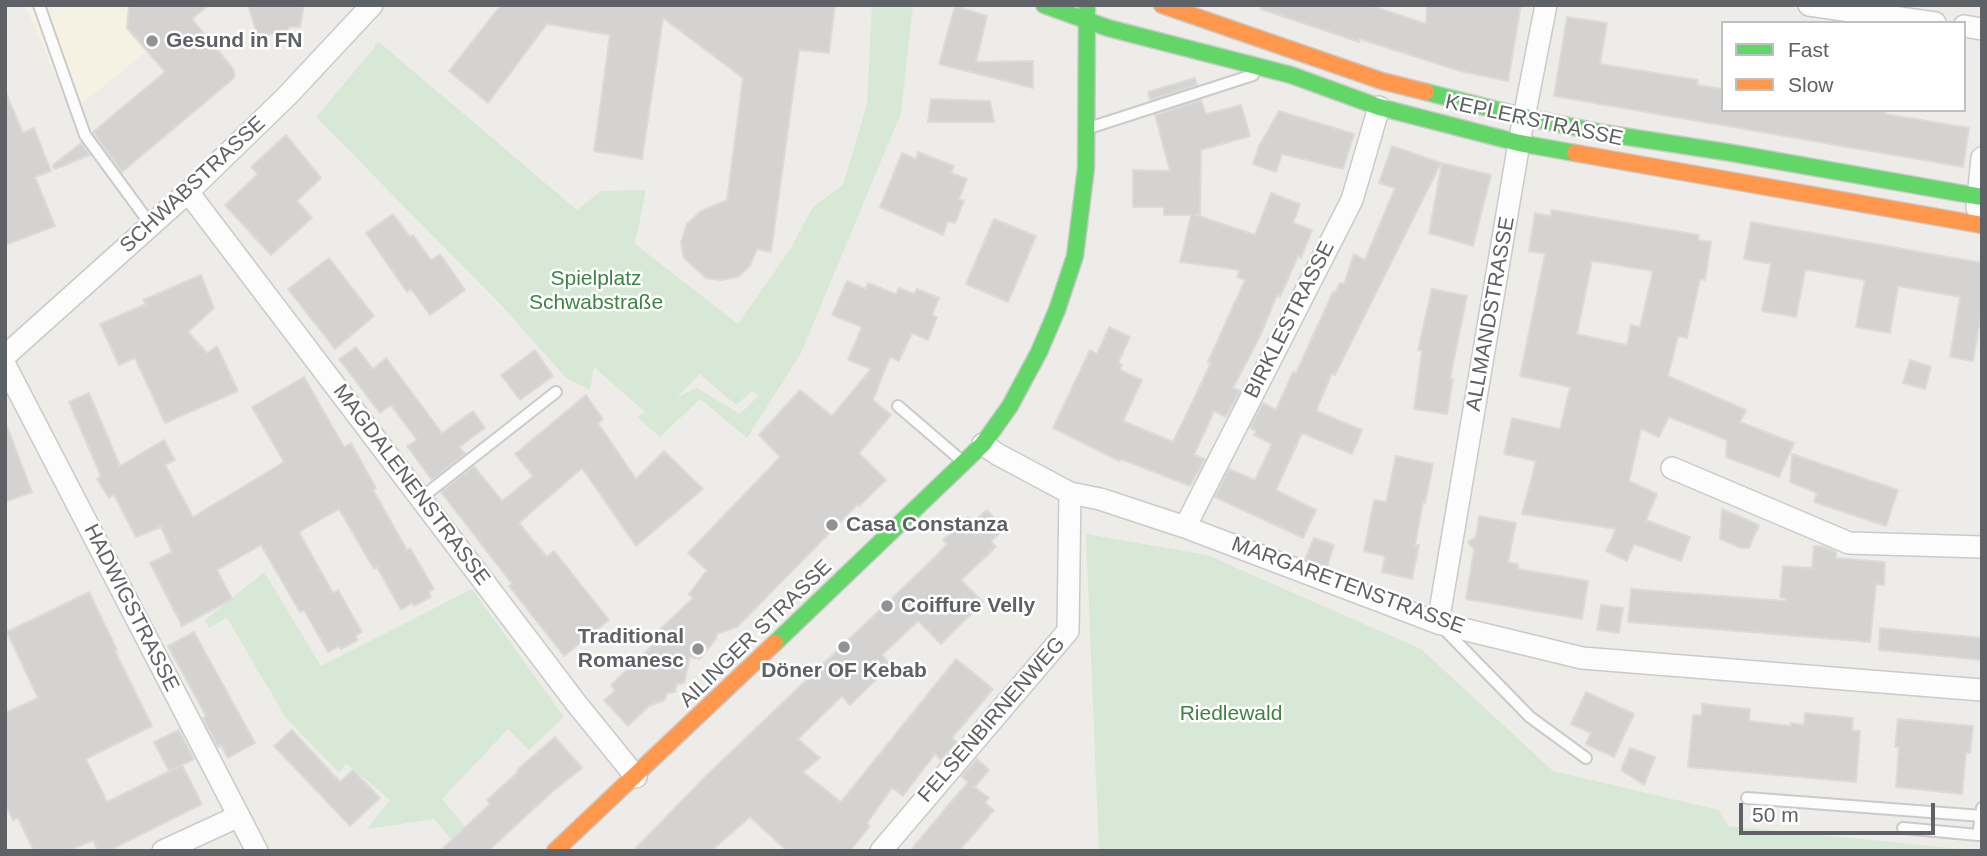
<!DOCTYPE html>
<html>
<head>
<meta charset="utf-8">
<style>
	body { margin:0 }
	#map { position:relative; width:1987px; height:856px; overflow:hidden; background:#edece8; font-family:Arial,sans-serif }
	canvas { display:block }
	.frame { position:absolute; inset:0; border:7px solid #5e6165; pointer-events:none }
	.legend { position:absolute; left:1721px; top:21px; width:245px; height:91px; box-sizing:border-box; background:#fff; border:2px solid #bfc0c1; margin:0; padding:9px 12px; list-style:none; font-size:21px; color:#5e6165 }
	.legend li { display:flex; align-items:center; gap:14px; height:35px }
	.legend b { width:35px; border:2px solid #bfc0c1 }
	.scale { position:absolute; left:1739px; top:803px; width:196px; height:32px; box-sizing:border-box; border:4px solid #5e6165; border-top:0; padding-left:9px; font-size:21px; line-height:24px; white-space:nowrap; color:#5e6165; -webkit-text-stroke:5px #fff; paint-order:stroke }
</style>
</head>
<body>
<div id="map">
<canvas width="1987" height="856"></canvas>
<div class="frame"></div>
<ul class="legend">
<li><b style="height:9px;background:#63d668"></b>Fast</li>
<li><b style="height:9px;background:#ff974d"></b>Slow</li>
</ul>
<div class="scale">50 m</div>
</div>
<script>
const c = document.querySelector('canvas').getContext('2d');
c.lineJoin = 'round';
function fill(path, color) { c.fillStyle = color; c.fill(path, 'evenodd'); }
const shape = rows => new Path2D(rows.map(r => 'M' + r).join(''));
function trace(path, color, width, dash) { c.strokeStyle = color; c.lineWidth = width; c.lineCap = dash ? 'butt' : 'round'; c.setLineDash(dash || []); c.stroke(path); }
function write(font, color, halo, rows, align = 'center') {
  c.font = font + ' Arial,sans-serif'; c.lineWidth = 5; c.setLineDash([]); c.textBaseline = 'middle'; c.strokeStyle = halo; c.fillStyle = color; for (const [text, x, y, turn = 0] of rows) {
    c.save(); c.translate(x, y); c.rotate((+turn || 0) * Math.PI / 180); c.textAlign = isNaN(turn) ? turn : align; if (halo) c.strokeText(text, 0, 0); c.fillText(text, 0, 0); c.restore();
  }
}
fill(shape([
	[25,5,205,5,71,112]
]), '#f5f2e3');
fill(shape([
	[872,5,913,5,901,113,801,353,747,438,700,399,660,437,637,417,645,412,594,367,590,390,566,378,503,307,316,117,375,47,375,43,377,45,379,42,577,210,601,191,646,190,635,244,738,324,791,248,813,207,843,185,867,104],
	[700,374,736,405,752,391,759,395,740,414,697,388,677,397],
	[1086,534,1207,555,1421,649,1553,771,1719,810,1728,826,1961,849,1961,851,1099,851],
	[264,572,321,666,472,589,564,717,529,750,508,729,442,799,482,847,461,851,434,819,367,829,390,800,346,763,339,773,286,718,227,618,209,628,205,620]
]), '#d7e8d6');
const building = shape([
	[129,5,209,5,192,19,234,70,234,78,122,172,93,132,165,72,127,28,129,5],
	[248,5,304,5,300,27,289,27,288,30,258,37,248,5],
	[501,5,835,5,829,53,799,50,771,252,757,249,750,266,738,277,720,280,706,278,684,258,681,242,687,224,701,211,727,200,743,78,663,18,642,159,594,151,610,35,547,24,488,103,449,71,501,5],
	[1261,5,1370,5,1426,24,1427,5,1521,5,1508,81,1460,71,1360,39,1359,42,1261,9,1261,5],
	[955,6,987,16,976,62,1033,61,1033,88,939,64,955,6],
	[1567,17,1607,23,1600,64,1698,80,1697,85,1723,89,1723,110,1885,110,1885,114,1969,128,1963,167,1554,96,1567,17],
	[1195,78,1197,85,1150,100,1148,92,1195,78],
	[5,91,23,133,34,128,51,171,35,177,55,226,5,245,5,91],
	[931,99,990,101,994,122,928,122,931,99],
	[1201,100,1206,114,1241,105,1250,136,1201,150,1200,215,1196,215,1255,235,1271,193,1300,204,1293,223,1312,230,1301,258,1298,256,1280,297,1277,295,1260,336,1233,388,1240,391,1226,417,1214,411,1194,455,1205,459,1190,486,1121,459,1119,461,1053,428,1090,350,1097,354,1109,327,1130,337,1118,363,1122,365,1120,370,1142,380,1123,421,1173,442,1211,363,1208,362,1245,280,1237,277,1240,270,1180,262,1191,215,1164,215,1164,207,1133,207,1133,170,1170,171,1155,115,1201,100],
	[1279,111,1354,134,1343,169,1282,154,1276,172,1253,164,1259,146,1279,111],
	[286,135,321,178,297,201,312,218,271,255,225,205,258,174,251,167,286,135],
	[81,143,90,155,55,169,53,165,81,143],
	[1392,146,1441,163,1335,375,1332,373,1316,411,1362,430,1352,454,1302,433,1276,490,1316,510,1303,538,1215,497,1229,469,1255,480,1272,444,1254,435,1256,431,1250,428,1263,403,1276,410,1293,372,1296,373,1333,292,1335,293,1340,283,1344,284,1354,254,1365,260,1395,188,1379,183,1392,146],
	[918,152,954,166,951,173,967,179,959,199,964,201,955,223,948,221,943,235,880,207,902,153,916,159,918,152],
	[1442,163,1491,175,1473,246,1429,233,1442,163],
	[1551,210,1699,235,1698,240,1711,242,1705,280,1700,279,1687,338,1678,336,1668,376,1746,410,1740,422,1794,443,1779,477,1726,457,1727,440,1669,417,1659,437,1641,429,1629,481,1657,494,1646,520,1690,537,1681,561,1634,544,1627,561,1606,551,1616,529,1522,514,1536,461,1504,454,1512,418,1560,429,1570,387,1520,376,1545,254,1529,251,1535,213,1551,216,1551,210],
	[1592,261,1653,271,1640,327,1631,325,1627,345,1577,334,1592,261],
	[393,214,410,237,413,235,431,260,440,254,465,290,430,315,411,289,407,292,366,233,393,214],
	[994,219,1036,236,1008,302,966,284,994,219],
	[1751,222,1982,263,1982,309,1973,361,1950,357,1960,297,1898,286,1890,333,1856,327,1865,280,1809,270,1805,271,1796,317,1762,311,1771,264,1744,259,1751,222],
	[329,258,374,316,335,349,288,289,329,258],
	[201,275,214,308,188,332,207,353,217,346,238,391,165,423,135,358,119,365,100,324,146,304,143,300,201,275],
	[847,281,866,289,868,283,896,294,899,288,914,294,917,289,939,298,932,315,937,317,928,340,912,333,899,361,890,357,873,400,891,415,859,453,886,480,859,506,858,504,737,627,717,634,716,639,700,659,690,657,684,683,677,684,675,692,667,693,665,700,649,706,628,726,604,700,615,691,611,685,657,641,652,637,693,598,689,594,707,570,688,553,780,457,759,435,800,390,832,416,871,369,848,360,862,327,832,315,847,281],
	[1432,289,1467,296,1450,379,1453,379,1447,414,1414,409,1422,351,1418,350,1432,289],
	[356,347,373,369,386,358,442,433,473,411,485,428,459,447,465,454,432,480,407,446,417,440,391,405,380,413,339,359,356,347],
	[535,350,553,376,520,400,501,375,535,350],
	[1910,360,1931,367,1925,389,1903,383,1910,360],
	[304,377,344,447,351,443,376,488,373,490,407,550,410,548,434,589,429,592,431,597,414,606,412,603,401,610,377,567,374,569,339,509,299,532,333,593,338,590,362,632,355,636,358,640,341,649,339,646,328,652,304,610,300,612,261,545,217,570,232,599,182,626,150,563,172,552,161,527,136,537,114,495,109,498,97,479,101,476,69,402,89,393,120,466,164,440,175,460,165,465,193,517,284,462,252,407,304,377],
	[586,395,603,419,598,423,636,479,664,451,703,489,636,546,582,468,519,523,547,557,554,551,609,620,564,656,509,586,512,584,441,492,474,466,502,501,533,476,515,454,586,395],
	[5,426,7,426,32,492,5,502,5,426],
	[1792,454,1898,490,1886,526,1814,502,1817,493,1790,482,1792,454],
	[1396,456,1433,464,1425,503,1423,502,1415,545,1419,545,1412,579,1382,572,1385,556,1364,551,1374,500,1386,502,1396,456],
	[1722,509,1759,525,1749,548,1741,548,1720,539,1722,509],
	[987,510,1004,529,991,541,996,547,961,580,983,602,941,644,918,621,882,655,891,665,850,705,842,696,798,739,820,758,803,772,841,802,956,659,993,689,952,738,957,742,941,760,935,754,903,796,892,788,867,823,870,826,850,851,787,851,750,817,711,851,633,851,706,776,934,558,947,544,943,540,968,517,973,522,987,510],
	[1479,516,1516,523,1508,562,1518,564,1518,569,1588,581,1582,619,1466,599,1474,550,1468,542,1476,537,1479,516],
	[1314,538,1334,545,1327,567,1305,559,1314,538],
	[1814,546,1825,547,1836,552,1836,558,1885,562,1884,585,1876,584,1870,642,1628,622,1631,589,1785,601,1786,599,1780,597,1783,566,1812,568,1814,546],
	[89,592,117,650,115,651,152,726,86,759,107,802,182,765,202,804,108,851,98,851,93,840,68,851,34,851,18,818,13,820,5,803,5,713,38,698,7,632,89,592],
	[1601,605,1623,608,1619,633,1597,630,1601,605],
	[1880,628,1982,638,1982,660,1879,650,1880,628],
	[194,632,255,743,228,758,221,745,218,747,203,718,206,716,168,646,194,632],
	[1586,692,1634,714,1614,757,1586,744,1591,733,1571,724,1586,692],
	[1702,704,1750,709,1749,721,1791,726,1791,723,1804,725,1805,713,1853,718,1852,730,1860,731,1856,782,1688,767,1693,715,1702,715,1702,704],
	[1898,719,1973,726,1970,753,1966,752,1962,794,1896,787,1899,747,1895,747,1898,719],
	[179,730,194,759,169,771,154,742,179,730],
	[292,730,340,782,353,770,380,798,350,826,274,746,292,730],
	[555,737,582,768,552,792,488,851,440,851,490,804,487,800,518,772,517,770,555,737],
	[1630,748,1655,757,1644,785,1621,770,1630,748],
	[977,759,989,770,975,787,973,786,989,798,985,803,994,810,959,851,910,851,968,782,962,776,977,759]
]);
fill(building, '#d4d3d1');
trace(building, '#dcdbd8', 2);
const lane = shape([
	[39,5,85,135,151,225],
	[1089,128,1253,75],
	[898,406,962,461],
	[421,498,556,392],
	[1444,629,1530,717,1586,758],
	[1747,798,1982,816],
	[1903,828,1978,835,1982,808]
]);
const street = shape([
	[1809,5,1935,23],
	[1964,26,1982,29],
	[188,192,576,703,636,777],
	[1977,208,1982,158],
	[5,356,188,192,287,96,372,5],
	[5,365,257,851],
	[983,444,997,454,1070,493,1100,499,1185,527,1438,623,1582,658,1982,690],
	[1672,468,1849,543,1982,547],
	[1185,527,1352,200,1379,107],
	[1438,623,1519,143,1546,5],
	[163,851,239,816],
	[881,851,1068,631,1070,493]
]);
const fast = shape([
	[1044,5,1108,28,1291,75,1379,107,1519,143,1575,153],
	[1426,92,1525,117,1603,133,1732,153,1982,197],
	[775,643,983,444,1010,406,1039,352,1057,310,1075,256,1086,168,1087,5]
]);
const slow = shape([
	[1162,5,1382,81,1426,92],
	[1575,153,1982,225],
	[555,851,775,643]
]);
trace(lane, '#cacaca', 14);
trace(street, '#cacaca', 24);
trace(fast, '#cacaca', 19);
trace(slow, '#cacaca', 19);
trace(lane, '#fcfcfc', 10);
trace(street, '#fcfcfc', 21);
trace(fast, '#63d668', 16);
trace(slow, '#ff974d', 16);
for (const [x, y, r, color] of [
	[152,41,7,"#909293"],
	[832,525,7,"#909293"],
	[887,606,7,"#909293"],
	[844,647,7,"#909293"],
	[698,649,7,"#909293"]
]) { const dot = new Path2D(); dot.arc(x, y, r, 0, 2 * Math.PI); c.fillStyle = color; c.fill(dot); trace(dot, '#fff', 2.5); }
write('bold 21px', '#5e6165', '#fff', [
	["Gesund in FN",166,41],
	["Casa Constanza",846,525],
	["Coiffure Velly",901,606],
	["Traditional",684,637,"right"],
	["Romanesc",684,661,"right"],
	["Döner OF Kebab",844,671,"center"]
], 'left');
write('21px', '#5e6165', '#fff', [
	["KEPLERSTRASSE",1534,121,12],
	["SCHWABSTRASSE",193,185,-43],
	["ALLMANDSTRASSE",1491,314,-80],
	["BIRKLESTRASSE",1290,320,-63],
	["MAGDALENENSTRASSE",411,485,53],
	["MARGARETENSTRASSE",1348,586,20],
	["HADWIGSTRASSE",131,608,63],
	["AILINGER STRASSE",756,634,-44],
	["FELSENBIRNENWEG",992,720,-49]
]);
write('21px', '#3e8444', '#fff', [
	["Spielplatz",596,279],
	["Schwabstraße",596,303],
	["Riedlewald",1231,714]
]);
</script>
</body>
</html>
